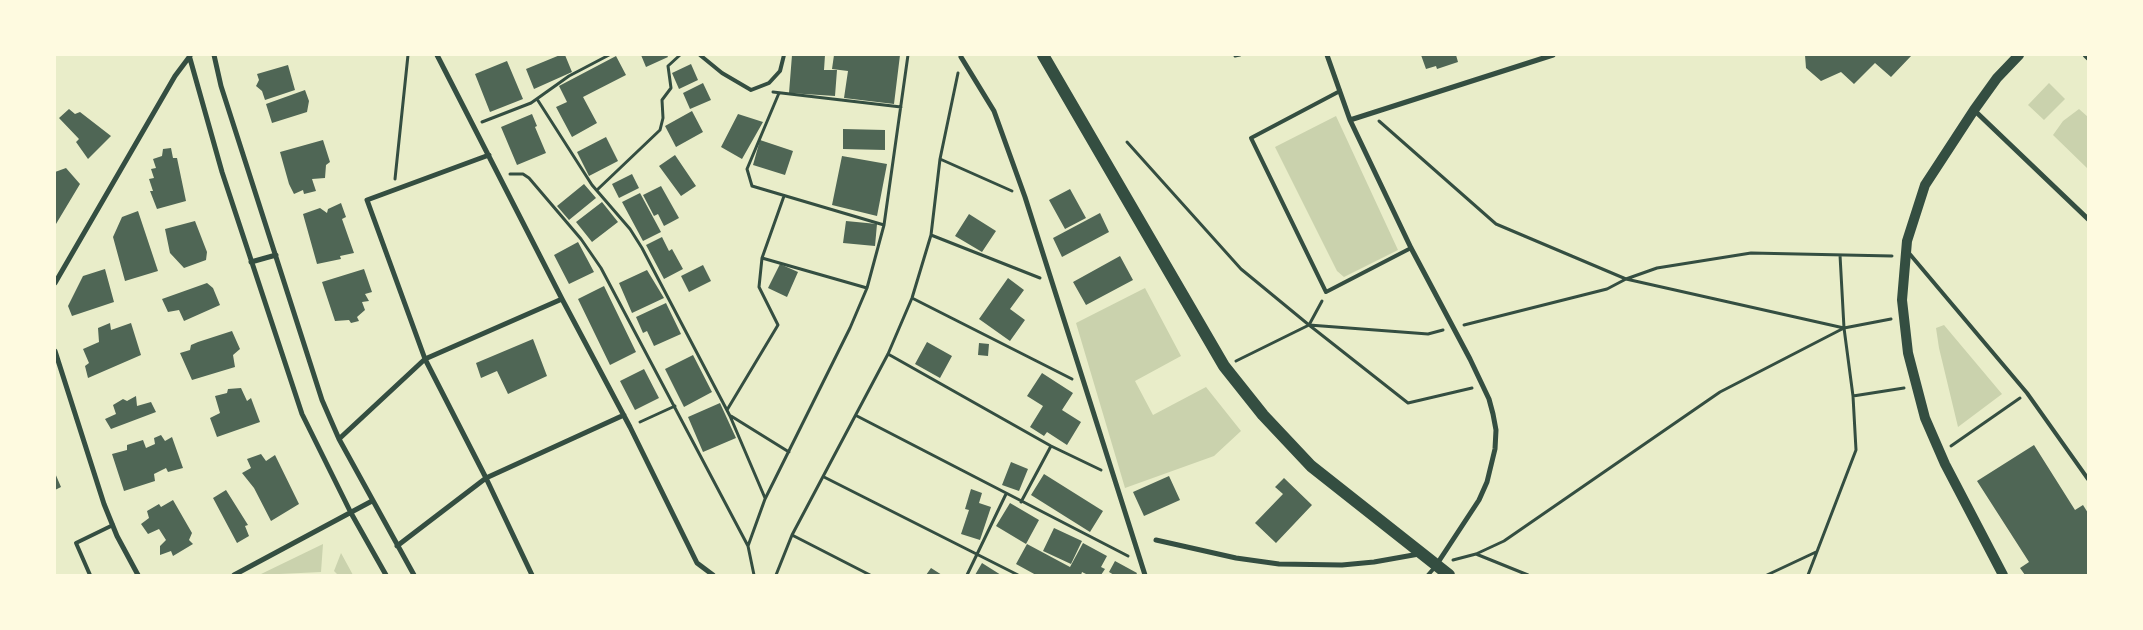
<!DOCTYPE html>
<html>
<head>
<meta charset="utf-8">
<style>
	body { margin:0 }
	#map { position:relative; width:2143px; height:630px; overflow:hidden; background:#e9edc9; font-family:Quicksand,sans-serif }
	canvas { display:block }
	.frame { position:absolute; inset:0; border:56px solid #fefae0; pointer-events:none }
</style>
</head>
<body>
<div id="map">
<canvas width="2143" height="630"></canvas>
<div class="frame"></div>
</div>
<script>
const c = document.querySelector('canvas').getContext('2d');
c.lineJoin = 'round';
function fill(path, color) { c.fillStyle = color; c.fill(path, 'evenodd'); }
const shape = rows => new Path2D(rows.map(r => 'M' + r).join(''));
function trace(path, color, width, dash) { c.strokeStyle = color; c.lineWidth = width; c.lineCap = dash ? 'butt' : 'round'; c.setLineDash(dash || []); c.stroke(path); }
fill(shape([
	[2049,83,2065,99,2044,120,2028,105],
	[2079,109,2088,117,2088,169,2053,135,2063,121],
	[1336,116,1398,250,1344,277,1337,271,1275,147],
	[1145,288,1181,356,1135,381,1153,415,1206,387,1241,431,1214,456,1125,488,1076,323],
	[1944,325,2002,394,1958,427,1939,348,1936,328],
	[323,544,321,572,259,575],
	[341,553,353,575,338,575,334,571]
]), '#cad2ad');
fill(shape([
	[560,55,565,55,572,72,534,89,526,69],
	[641,55,667,55,668,57,646,67],
	[792,55,825,55,824,70,837,70,835,96,789,93],
	[834,55,900,55,894,104,844,98,848,71,832,69],
	[1421,55,1456,55,1458,62,1437,69,1436,66,1426,69],
	[1805,55,1912,55,1891,77,1875,63,1854,84,1841,72,1821,81,1806,68],
	[616,56,626,75,583,97,597,123,572,137,556,107,567,102,559,86],
	[507,61,523,99,490,112,475,74],
	[691,64,698,80,679,89,672,73],
	[288,65,295,90,265,100,262,91,256,86,259,80,257,74],
	[703,83,711,100,690,109,683,93],
	[305,90,309,101,307,112,272,123,266,104],
	[69,109,75,114,80,112,111,136,88,159,76,142,79,139,59,118],
	[692,111,703,132,676,147,665,126],
	[532,114,537,126,535,127,546,153,517,165,501,127],
	[738,114,763,122,742,159,721,147],
	[843,129,885,130,885,150,843,149],
	[606,137,618,161,589,176,577,152],
	[323,140,330,162,326,165,325,178,312,179,316,191,304,194,303,190,294,194,289,184,280,152],
	[760,140,793,151,785,175,753,165],
	[171,148,173,158,177,158,186,201,157,209,150,191,153,191,149,179,154,178,151,169,156,168,153,159,162,156,163,149],
	[675,155,696,186,681,196,659,166],
	[842,156,887,164,877,216,832,205],
	[66,168,80,184,56,224,55,172],
	[632,174,639,188,619,198,612,184],
	[584,184,596,198,569,220,557,206],
	[661,186,679,218,664,226,658,214,654,216,643,195],
	[1070,189,1086,218,1065,229,1049,200],
	[640,193,661,232,643,241,622,202],
	[602,202,618,222,592,242,576,222],
	[341,203,346,217,342,219,354,253,340,256,341,259,317,264,303,214,320,208,327,213,328,209],
	[138,211,158,271,125,281,113,237,122,217],
	[1100,213,1109,232,1062,257,1053,238],
	[969,214,996,231,982,252,955,236],
	[195,221,207,252,206,260,184,268,170,253,165,229],
	[846,221,877,224,875,246,843,243],
	[662,237,669,251,672,249,683,269,664,279,646,245],
	[578,242,594,272,569,284,554,255],
	[1120,256,1133,280,1086,305,1073,282],
	[780,264,798,272,787,297,768,288],
	[703,265,711,281,689,292,681,276],
	[105,269,114,302,72,316,68,306,83,276],
	[364,269,372,292,365,294,369,301,362,302,365,310,357,317,359,321,351,323,349,320,335,321,322,282],
	[647,270,664,298,632,313,619,283],
	[1008,278,1024,290,1010,309,1025,320,1010,341,979,319],
	[207,283,213,288,220,305,184,321,179,310,168,312,162,299],
	[604,286,636,352,610,365,578,299],
	[666,303,681,334,654,346,647,331,643,333,636,317],
	[110,323,111,330,131,323,141,355,88,378,85,366,89,363,83,349,99,342,98,328],
	[232,331,240,349,233,355,235,367,192,380,180,353,190,350,191,345,198,342],
	[533,339,547,376,508,394,497,371,481,378,476,363],
	[927,342,952,356,940,378,915,364],
	[979,343,989,344,988,356,978,355],
	[693,355,712,392,684,407,665,369],
	[644,369,659,398,635,410,620,381],
	[1042,373,1073,393,1062,410,1081,422,1067,445,1047,432,1044,436,1030,427,1043,406,1027,396],
	[241,388,247,401,251,398,260,422,217,437,210,418,220,413,215,396,227,393,228,389],
	[136,396,137,406,151,402,156,412,111,429,105,419,116,414,113,405,123,399,127,401],
	[720,403,736,438,703,452,688,417],
	[161,435,165,441,172,437,183,468,168,472,166,468,154,474,155,481,124,491,112,454,127,450,127,445,143,440,146,448,155,444,154,438],
	[2034,445,2075,510,2083,505,2088,513,2088,575,2025,575,2020,568,2029,562,1977,481],
	[261,454,266,461,275,455,299,504,271,521,254,488,242,473,251,468,247,459],
	[1011,462,1028,469,1019,491,1002,485],
	[55,473,61,487,55,490],
	[1044,474,1103,511,1090,532,1031,495],
	[1169,476,1180,500,1144,516,1133,492],
	[1284,478,1312,505,1276,543,1255,523,1283,494,1275,487],
	[971,489,982,493,979,503,991,507,980,540,961,534,969,510,965,509],
	[226,490,248,525,245,526,249,536,237,543,213,498],
	[173,500,192,533,189,540,193,544,173,556,171,551,160,555,160,546,166,540,159,529,148,534,141,524,149,518,147,511,159,504,161,507],
	[1010,503,1039,520,1026,544,996,526],
	[1054,528,1082,541,1071,564,1043,551],
	[1083,543,1107,556,1101,567,1105,569,1101,575,1088,575,1082,572,1081,575,1036,575,1016,564,1027,544,1070,567],
	[1115,561,1137,573,1136,575,1114,575,1109,572],
	[982,563,1001,575,975,575],
	[931,568,942,575,926,575]
]), '#4f6655');
trace(shape([
	[1235,56,1240,55],
	[773,92,901,107],
	[779,93,747,169,752,186,884,225],
	[537,99,592,185,630,229,642,248,730,416,765,498],
	[1379,121,1496,224,1626,279,1844,328],
	[482,122,531,103,569,76,609,55],
	[1127,142,1241,269,1309,325,1428,334,1443,330],
	[940,159,1012,191],
	[510,174,523,174,529,178,581,239,601,268,748,546],
	[395,179,408,55],
	[597,190,660,130,663,118,662,100,671,88,668,66,680,55],
	[931,235,1040,278],
	[1840,255,1844,328,1853,396],
	[762,258,867,288],
	[912,298,1072,379],
	[1309,325,1408,403,1472,388],
	[1464,325,1607,289,1626,279,1657,268,1751,253,1892,256],
	[888,354,1051,446,1101,470],
	[1236,361,1309,325,1322,301],
	[727,410,778,325,759,287,762,258,784,196],
	[731,416,789,452],
	[857,416,1128,556],
	[640,422,675,406],
	[1951,446,2020,398],
	[824,477,1018,575],
	[1021,502,1051,446],
	[792,535,870,575],
	[1476,554,1528,575],
	[1453,560,1476,554,1504,541,1720,392,1844,328,1891,319],
	[754,575,748,546,765,499,850,328,867,288,884,225,908,55],
	[776,575,792,535,888,354,912,298,931,235,940,159,958,73],
	[967,575,1006,494],
	[1767,575,1816,552],
	[1808,575,1856,450,1853,396,1904,388]
]), '#344e41', 3);
trace(shape([
	[700,55,722,73,751,90,769,83,780,71,784,55],
	[1340,91,1251,138,1326,292,1411,248],
	[1908,252,2027,393,2088,479],
	[90,575,76,543,113,525],
	[1428,575,1435,567]
]), '#344e41', 4);
trace(shape([
	[189,55,222,172,302,414,351,513,386,575],
	[214,55,221,86,322,400,339,439,414,575],
	[437,55,562,299,630,427,697,563,713,575],
	[1327,55,1350,120,1411,248,1470,359,1489,399,1493,414,1496,430,1495,449,1487,482,1479,500,1437,564],
	[2085,55,2088,58],
	[961,57,994,111,1025,197,1145,575],
	[1974,110,2088,219],
	[1350,120,1553,55],
	[489,155,367,200,425,359,486,478,532,575],
	[251,262,276,255],
	[55,283,175,76,190,56],
	[55,351,104,504,117,536,138,575],
	[339,439,425,359,562,299],
	[1156,540,1236,558,1279,564,1342,565,1374,562,1419,554],
	[397,546,486,478,624,415],
	[234,575,372,501]
]), '#344e41', 5);
trace(shape([
	[2003,575,1945,464,1925,418,1908,353,1902,300,1907,241,1925,185,1974,110,1997,78,2019,55]
]), '#344e41', 10);
trace(shape([
	[1043,55,1224,366,1263,415,1311,466,1449,575]
]), '#344e41', 12);
</script>
</body>
</html>
